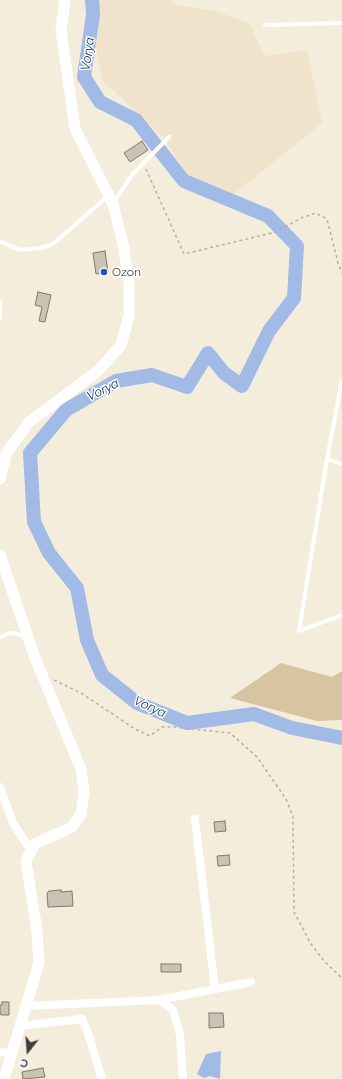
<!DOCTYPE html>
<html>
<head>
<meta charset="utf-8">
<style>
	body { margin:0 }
	#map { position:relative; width:342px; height:1079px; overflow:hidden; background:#f5eddc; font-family:Raleway,sans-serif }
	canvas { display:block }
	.north { position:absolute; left:8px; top:1031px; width:40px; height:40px; -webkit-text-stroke:3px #fff; paint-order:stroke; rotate:197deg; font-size:11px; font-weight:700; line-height:16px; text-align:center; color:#403c36 }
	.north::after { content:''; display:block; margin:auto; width:14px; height:18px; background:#403c36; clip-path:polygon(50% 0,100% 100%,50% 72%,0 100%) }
</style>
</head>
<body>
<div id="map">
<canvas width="342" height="1079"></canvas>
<div class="north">С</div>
</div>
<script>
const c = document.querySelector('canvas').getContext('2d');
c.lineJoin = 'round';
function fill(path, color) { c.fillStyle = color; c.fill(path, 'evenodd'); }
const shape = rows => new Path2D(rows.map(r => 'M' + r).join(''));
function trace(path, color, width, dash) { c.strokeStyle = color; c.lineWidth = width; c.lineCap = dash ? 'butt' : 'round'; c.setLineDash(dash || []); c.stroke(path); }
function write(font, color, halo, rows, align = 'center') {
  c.font = font + ' Raleway,sans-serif'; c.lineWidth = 3; c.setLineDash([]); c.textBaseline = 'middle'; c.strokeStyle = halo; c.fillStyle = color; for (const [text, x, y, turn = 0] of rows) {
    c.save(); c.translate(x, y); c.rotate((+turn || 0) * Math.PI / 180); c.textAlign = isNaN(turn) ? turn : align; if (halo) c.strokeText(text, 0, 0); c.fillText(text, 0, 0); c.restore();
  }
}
fill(shape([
	[98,0,171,0,175,5,215,11,249,23,265,56,307,50,322,123,233,195,189,177,164,138,103,81,96,49,100,16]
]), '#efe3cb');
fill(shape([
	[281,663,332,677,342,671,342,720,317,721,230,698]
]), '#d7c4a0');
fill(shape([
	[221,1051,220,1079,210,1076,204,1078,197,1074,206,1054]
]), '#a1bae6');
trace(shape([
	[92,0,93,15,84,77,100,102,136,120,184,181,268,216,297,246,294,298,269,331,242,386,224,373,208,353,187,387,152,375,116,381,66,410,30,453,34,522,49,553,77,588,87,640,102,675,137,703,187,723,254,714,292,728,342,738]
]), '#a1bae6', 14);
const building = shape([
	[142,141,148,150,130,162,124,153,142,141],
	[105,251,108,272,96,274,93,253,105,251],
	[38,292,51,295,45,322,39,321,42,307,35,305,38,292],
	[225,821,226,831,215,832,214,822,225,821],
	[229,855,230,865,218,866,217,856,229,855],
	[61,890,61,892,72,891,73,906,48,907,47,893,49,891,61,890],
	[161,964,181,964,181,972,161,972,161,964],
	[2,1002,9,1002,9,1015,1,1015,0,1013,0,1005,2,1005,2,1002],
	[209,1013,223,1013,224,1027,209,1028,209,1013],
	[43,1068,45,1077,23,1079,22,1072,43,1068]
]);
fill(building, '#cac2b2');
trace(building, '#80796a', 1);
trace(shape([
	[146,169,184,254,276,232,301,218,316,213,327,219,338,263,342,273],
	[54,680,81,693,135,729,150,736,162,727,175,727,230,733,257,757,286,799,293,817,294,912,311,944,325,962,342,978]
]), '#b6afa2', 1.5, [3, 3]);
trace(shape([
	[265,25,342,23],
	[114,202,132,175,169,137],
	[0,241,19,250,41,248,53,244,108,196],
	[0,301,0,318],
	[342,380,327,459,342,464],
	[327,459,299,631,342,615],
	[0,637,11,633,26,636]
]), '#fff', 4);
trace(shape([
	[0,787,13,823,31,851],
	[195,819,215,989],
	[159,1000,173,1010,180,1035,183,1079],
	[26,1006,159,1000,251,982],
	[20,1026,82,1019,88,1033,102,1079],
	[0,1052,12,1054]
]), '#fff', 8);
trace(shape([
	[0,479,6,454,29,422,98,371,121,345,129,315,129,284,123,244,113,204,75,129,61,30,65,0],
	[0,555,35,658,81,769,84,792,81,814,72,827,35,844,26,861,37,931,39,963,4,1079]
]), '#fff', 11);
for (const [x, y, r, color] of [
	[104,272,4,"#1b52bf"]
]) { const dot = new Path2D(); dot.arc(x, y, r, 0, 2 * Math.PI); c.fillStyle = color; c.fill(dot); trace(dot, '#fff', 1.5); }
write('12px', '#403c36', '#fff', [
	["Ozon",112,272]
], 'left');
write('italic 13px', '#1c376d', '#fff', [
	["Vorya",88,54,-82],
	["Vorya",103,390,-26],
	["Vorya",150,707,25]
]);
</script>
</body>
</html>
